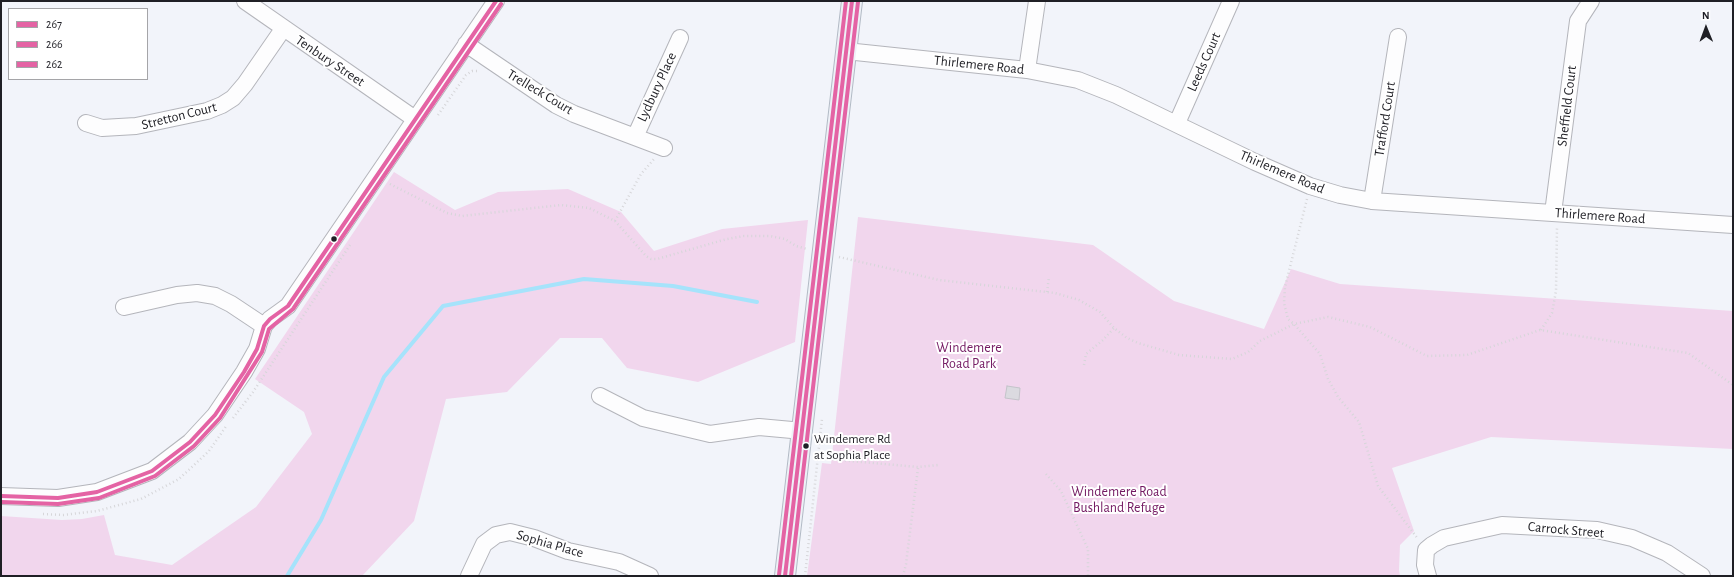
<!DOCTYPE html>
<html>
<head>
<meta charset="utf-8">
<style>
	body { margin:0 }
	#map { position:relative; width:1734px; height:577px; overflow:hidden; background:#f2f4fa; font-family:"Alegreya Sans",sans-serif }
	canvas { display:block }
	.frame { position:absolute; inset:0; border:2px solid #1f1f25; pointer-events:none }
	.legend { position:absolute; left:8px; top:8px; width:140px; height:72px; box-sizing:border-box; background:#fff; border:1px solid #a5a5a8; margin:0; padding:5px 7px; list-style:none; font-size:12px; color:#1f1f25 }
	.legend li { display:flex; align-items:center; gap:8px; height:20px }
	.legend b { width:20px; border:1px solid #a5a5a8 }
	.north { position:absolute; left:1686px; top:8px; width:40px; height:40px; -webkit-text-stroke:3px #fff; paint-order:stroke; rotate:359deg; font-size:11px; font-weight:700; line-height:16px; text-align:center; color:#1f1f25 }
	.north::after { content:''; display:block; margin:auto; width:14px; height:18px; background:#1f1f25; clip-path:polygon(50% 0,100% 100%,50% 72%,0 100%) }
</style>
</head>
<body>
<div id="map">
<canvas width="1734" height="577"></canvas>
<div class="frame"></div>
<ul class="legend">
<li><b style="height:5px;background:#e463a4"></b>267</li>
<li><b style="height:5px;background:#e463a4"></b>266</li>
<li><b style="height:5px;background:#e463a4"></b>262</li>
</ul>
<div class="north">N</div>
</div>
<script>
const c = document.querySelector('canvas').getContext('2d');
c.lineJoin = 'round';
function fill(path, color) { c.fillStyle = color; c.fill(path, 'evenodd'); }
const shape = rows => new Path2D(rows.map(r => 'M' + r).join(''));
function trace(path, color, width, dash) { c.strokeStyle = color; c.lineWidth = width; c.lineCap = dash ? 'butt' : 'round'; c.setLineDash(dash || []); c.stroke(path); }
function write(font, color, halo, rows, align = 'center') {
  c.font = font + ' "Alegreya Sans",sans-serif'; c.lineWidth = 4; c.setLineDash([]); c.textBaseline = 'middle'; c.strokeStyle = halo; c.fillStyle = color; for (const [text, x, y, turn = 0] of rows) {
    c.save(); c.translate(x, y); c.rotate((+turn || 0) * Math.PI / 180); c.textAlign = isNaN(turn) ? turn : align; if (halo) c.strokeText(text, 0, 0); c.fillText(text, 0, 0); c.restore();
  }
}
fill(shape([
	[394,172,455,210,498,192,568,189,621,212,654,251,722,229,808,220,795,342,698,382,627,368,602,338,560,338,507,392,446,399,414,521,362,576,1,576,1,516,62,520,82,519,104,515,115,555,172,565,256,507,312,434,304,412,255,379],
	[858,217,1093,245,1174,301,1264,329,1291,269,1340,284,1733,311,1733,449,1491,437,1392,468,1414,531,1400,545,1399,570,1400,576,807,576,822,463,831,464]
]), '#f1d6ed');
trace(shape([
	[287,576,321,520,384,377,443,306,584,279,673,286,757,302]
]), '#a6e3fb', 4);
const building = shape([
	[1007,386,1020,388,1019,400,1005,398,1007,386]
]);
fill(building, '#dbdae0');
trace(building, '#c4c4ca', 1);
const minor = shape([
	[245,1,415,119],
	[466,44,556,105,574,114,664,148],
	[846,51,1027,70,1078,80,1116,95,1255,162,1310,186,1340,195,1372,201,1733,225],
	[1027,70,1037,1],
	[86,123,102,128,136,126,207,111,222,105,233,98,245,84,283,29],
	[1177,123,1231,1],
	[635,137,680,38],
	[1372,201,1398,37],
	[1553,213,1578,21,1591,1],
	[124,307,177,295,197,293,215,296,231,304,264,326],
	[600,396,643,418,710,434,759,427,803,431],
	[1,496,58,498,97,492,152,471,190,442,215,415,244,372,257,349,264,326,270,319,288,306,496,1],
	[469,576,484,544,496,535,510,532,534,538,568,551,619,562,650,576],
	[1428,576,1425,565,1426,550,1432,545,1444,538,1502,525,1597,530,1632,538,1667,553,1702,576]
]);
const major = shape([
	[785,576,852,1]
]);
trace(minor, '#b4b5bb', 18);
trace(major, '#b2bac5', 22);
trace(shape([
	[438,115,466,75,472,71,479,71],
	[390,184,447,213,462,216,561,205,589,208,615,221,646,256,651,259,657,259,727,239,744,236,770,236,785,239,796,246,807,249],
	[1307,199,1285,287,1284,303,1288,319,1294,324,1320,354,1328,379,1338,397,1359,422,1378,486,1418,539],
	[615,221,641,174,654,159],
	[839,257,939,280,1055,293,1079,300,1100,312,1114,328,1127,338,1138,343,1179,355,1232,359,1248,352,1260,341,1294,324,1328,317,1370,327,1427,356,1467,355,1540,330,1688,353,1733,385],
	[1047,292,1049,277],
	[1541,330,1552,313,1556,291,1557,227],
	[1084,365,1086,354,1103,340,1114,328],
	[233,418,253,392,350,245],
	[817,458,918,467,938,465],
	[1046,474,1061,491,1088,549,1088,576],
	[43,514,63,515,97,511,141,499,179,479,209,451,227,425],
	[805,576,822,419],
	[903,576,906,564,918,468]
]), '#d6d6d9', 2.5, [1, 3]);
trace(minor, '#fdfdfe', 16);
trace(major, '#eef1f7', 20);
trace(shape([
	[1,496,58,498,97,492,152,471,190,442,215,415,244,372,257,349,264,326,270,319,288,306,496,1],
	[785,576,852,1]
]), '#e463a4', 4);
trace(shape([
	[1,502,58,504,99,498,155,476,194,446,220,418,262,352,269,329,293,309,501,4],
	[791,576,858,2]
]), '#e463a4', 4);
trace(shape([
	[779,575,846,1]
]), '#e463a4', 4);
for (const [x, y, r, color] of [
	[334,239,3.5,"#1f1f25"],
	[806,446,3.5,"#1f1f25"]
]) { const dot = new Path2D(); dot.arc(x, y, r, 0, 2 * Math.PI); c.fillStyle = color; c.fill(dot); trace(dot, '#fff', 1.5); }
write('13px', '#1f1f25', '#fff', [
	["Windemere Rd",814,439],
	["at Sophia Place",814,455]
], 'left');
write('14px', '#1f1f25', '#fff', [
	["Tenbury Street",330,61,34],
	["Leeds Court",1204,62,-66],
	["Thirlemere Road",979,65,6],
	["Lydbury Place",657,87,-65],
	["Trelleck Court",540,92,31],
	["Sheffield Court",1567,106,-83],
	["Stretton Court",179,116,-14],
	["Trafford Court",1385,119,-81],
	["Thirlemere Road",1282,172,23],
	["Thirlemere Road",1600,216,4],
	["Carrock Street",1566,530,5],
	["Sophia Place",550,544,16]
]);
write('14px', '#741a63', '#fff', [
	["Windemere",969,348],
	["Road Park",969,364],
	["Windemere Road",1119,492],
	["Bushland Refuge",1119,508]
]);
</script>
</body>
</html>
